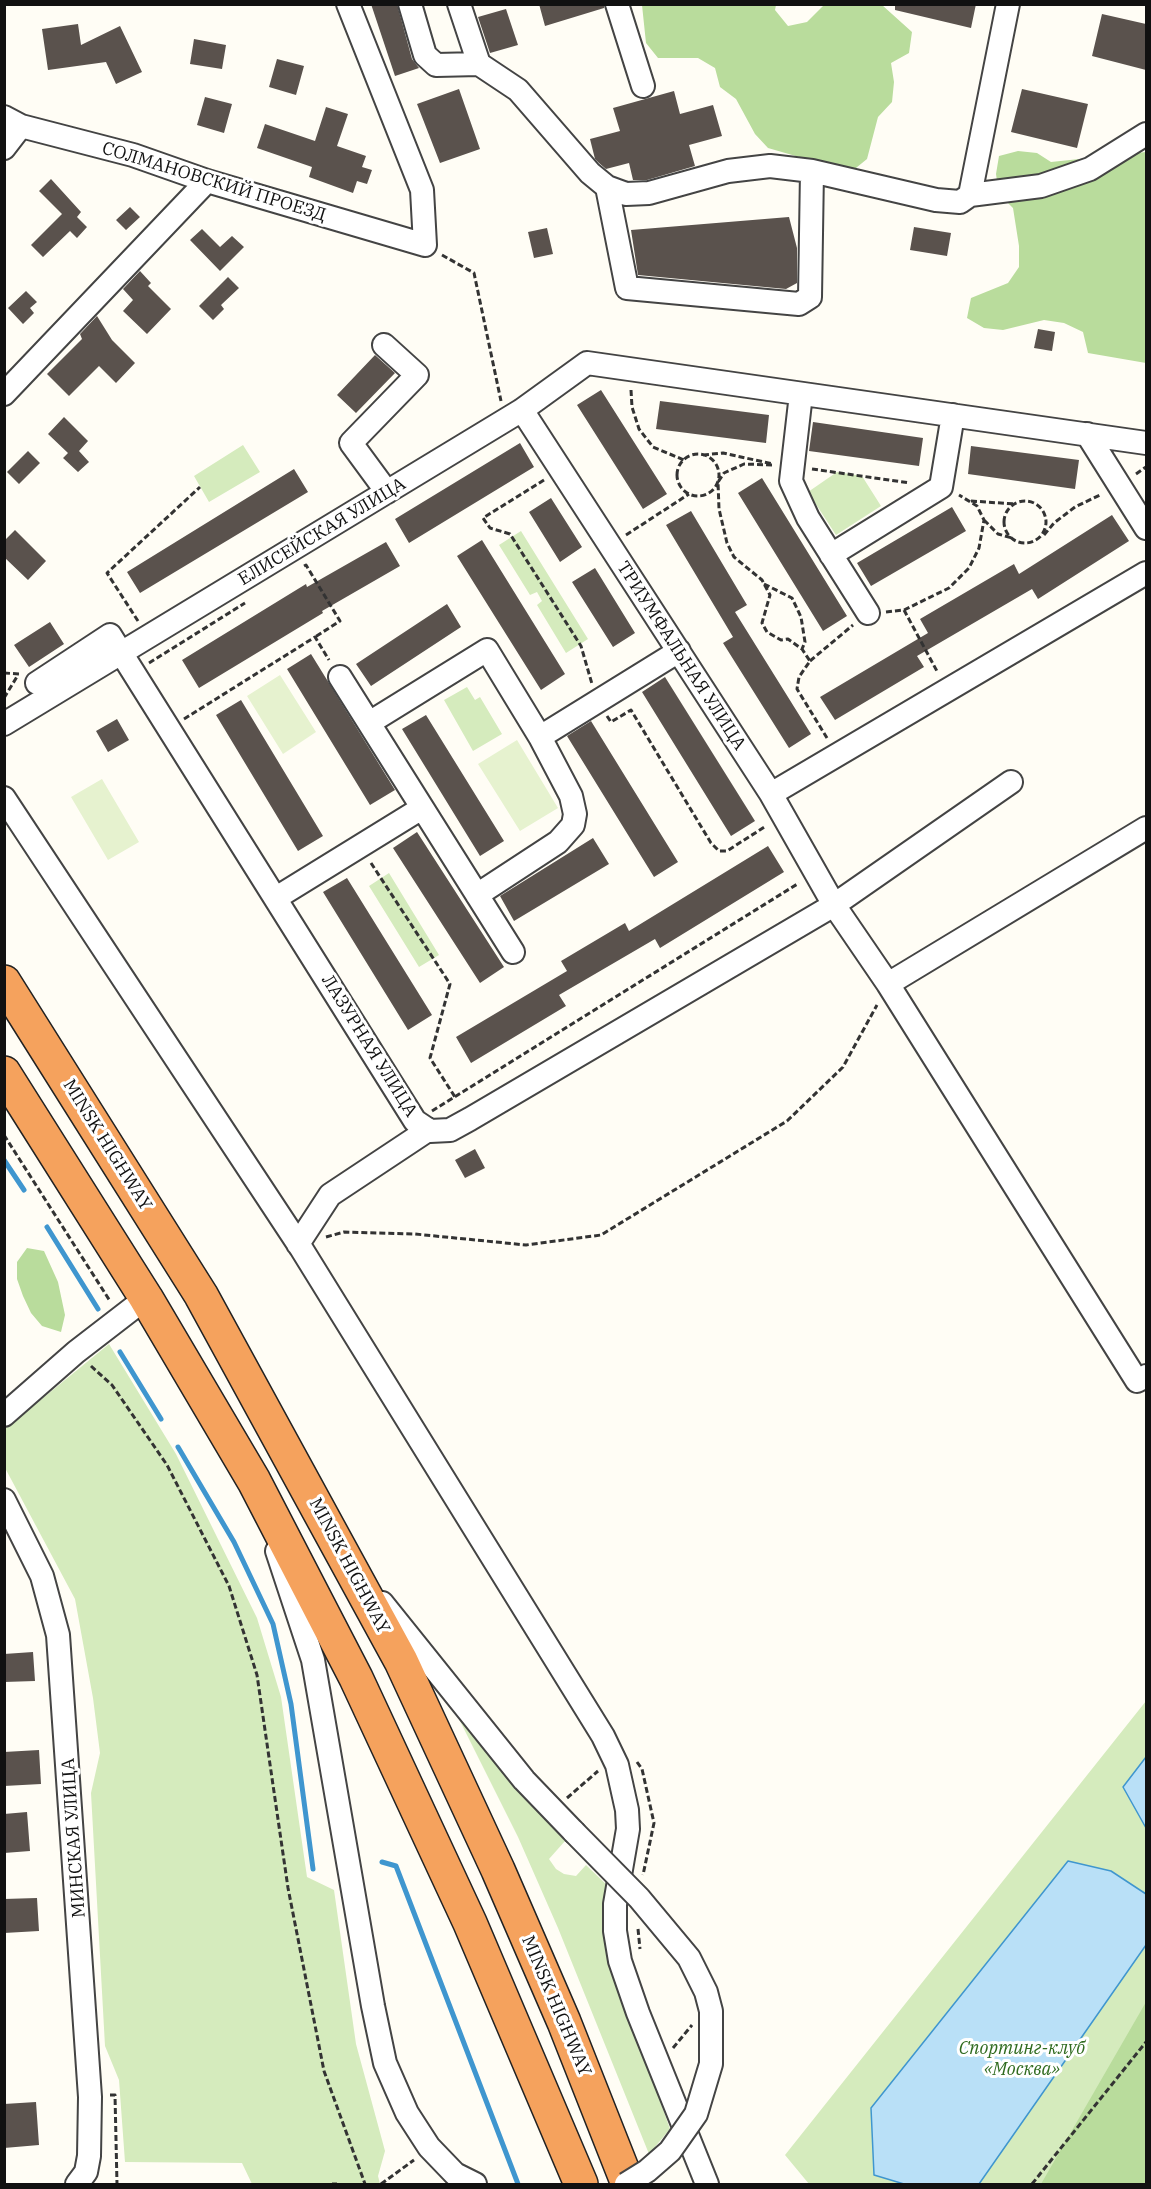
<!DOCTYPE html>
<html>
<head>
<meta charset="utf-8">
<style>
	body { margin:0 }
	#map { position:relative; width:1151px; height:2189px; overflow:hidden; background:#fffdf5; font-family:"IBM Plex Serif",serif }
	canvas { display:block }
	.frame { position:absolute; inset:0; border:6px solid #111; pointer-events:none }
</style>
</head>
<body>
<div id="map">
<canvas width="1151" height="2189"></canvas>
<div class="frame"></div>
</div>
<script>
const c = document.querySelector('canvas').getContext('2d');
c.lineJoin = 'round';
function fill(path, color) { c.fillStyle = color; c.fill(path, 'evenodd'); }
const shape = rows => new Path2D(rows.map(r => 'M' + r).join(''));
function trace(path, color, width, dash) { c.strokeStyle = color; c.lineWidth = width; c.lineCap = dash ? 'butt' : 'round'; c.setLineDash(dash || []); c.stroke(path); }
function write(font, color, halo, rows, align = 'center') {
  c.font = font + ' "IBM Plex Serif",serif'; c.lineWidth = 6; c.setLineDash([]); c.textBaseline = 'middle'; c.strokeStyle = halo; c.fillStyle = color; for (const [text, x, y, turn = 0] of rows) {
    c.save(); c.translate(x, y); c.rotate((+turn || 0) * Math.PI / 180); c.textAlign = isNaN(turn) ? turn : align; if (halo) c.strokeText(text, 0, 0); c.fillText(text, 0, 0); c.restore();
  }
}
fill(shape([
	[243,445,260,472,209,502,194,476],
	[837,472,862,476,881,506,836,535,808,492],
	[521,531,588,639,566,653,537,605,542,601,537,592,530,595,499,545],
	[467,687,475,700,480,697,502,734,473,751,444,700],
	[389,873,439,955,419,967,369,886],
	[109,1344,176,1454,257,1618,281,1697,307,1877,334,1890,356,2044,385,2151,378,2176,380,2184,252,2184,242,2163,125,2162,119,2080,105,2046,91,1793,100,1753,93,1698,75,1599,4,1466,5,1429],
	[1146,1701,1146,2184,809,2184,785,2155],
	[458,1717,508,1779,565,1841,549,1859,556,1869,564,1874,576,1876,586,1865,610,1888,605,1912,604,1937,609,1958,670,2129,649,2154,558,1928,518,1837]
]), '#d5ebbd');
fill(shape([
	[642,5,776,5,775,10,788,26,807,22,824,5,882,5,912,32,909,53,891,63,894,82,892,102,878,117,867,159,851,172,768,148,755,134,736,99,720,87,715,68,698,58,658,58,646,43],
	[1018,151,1037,153,1051,162,1146,152,1146,363,1088,353,1083,332,1064,323,1044,320,1003,330,984,328,967,318,971,298,1008,283,1019,267,1019,246,1013,208,999,194,996,174,999,156],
	[27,1248,44,1251,58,1282,65,1315,61,1332,42,1326,31,1313,23,1296,17,1279,17,1262],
	[1146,2002,1146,2184,1041,2184]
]), '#b9dc9c');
fill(shape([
	[280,675,316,732,283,754,247,696],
	[517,740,558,808,520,831,478,764],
	[102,779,139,842,108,860,71,797]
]), '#e6f2cf');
const water = shape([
	[1146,1757,1146,1828,1123,1787,1146,1757],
	[1068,1861,1111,1871,1146,1894,1146,1945,979,2184,904,2184,874,2175,871,2108,1068,1861]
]);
fill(water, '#b9e0f7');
trace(water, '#3f96cf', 1.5);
trace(shape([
	[4,1160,24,1190],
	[47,1227,98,1309],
	[120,1352,161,1419],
	[178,1447,234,1542,273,1624,291,1704,313,1869],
	[382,1862,396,1866,518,2184]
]), '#3f96cf', 5);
fill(shape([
	[371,4,397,4,412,59,419,68,395,76],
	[539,4,604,4,604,8,545,26],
	[895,4,976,4,971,28,895,10],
	[506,9,518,45,490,53,478,17],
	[1102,14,1146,24,1146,70,1092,56],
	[78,24,81,45,120,26,142,72,116,84,106,62,48,70,42,29],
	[194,39,226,45,222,69,190,64],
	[277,59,304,66,296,95,269,87],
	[459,89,480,149,440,163,417,104],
	[1022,89,1088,104,1077,148,1011,132],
	[674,91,680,114,713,105,722,136,689,145,695,166,647,180,633,180,629,163,606,169,599,163,595,159,590,139,620,131,613,108],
	[205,97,232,104,224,133,197,125],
	[326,107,348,114,337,146,366,156,362,167,372,170,367,184,357,181,353,193,309,177,312,167,257,148,265,124,315,141],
	[51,179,81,212,77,217,87,227,77,238,70,231,43,257,31,245,62,214,39,191],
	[130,207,140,217,126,230,116,220],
	[789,217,797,248,797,283,786,289,638,275,631,230],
	[914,227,951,233,947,256,910,250],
	[547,228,553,254,534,258,528,232],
	[202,229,220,247,232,236,244,247,220,271,190,240],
	[140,271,151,283,148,286,171,309,147,334,123,311,133,300,123,289],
	[228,277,239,288,221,305,224,309,213,320,199,306],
	[26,291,37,302,30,308,34,313,23,324,8,308],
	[97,316,112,340,135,363,116,383,99,366,69,396,47,374,82,339,80,334],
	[1038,329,1055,332,1052,351,1034,348],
	[375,355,395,373,356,413,337,395],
	[601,390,667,494,643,509,577,405],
	[660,401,769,415,766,443,656,429],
	[64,417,88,441,79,451,89,462,78,472,63,458,68,453,48,434],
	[813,422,923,438,919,466,809,451],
	[520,443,534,467,409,543,395,519],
	[971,446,1079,460,1075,489,968,474],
	[28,451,40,463,19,484,7,472],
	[294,469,308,492,140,593,127,572],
	[762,478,847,616,823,631,738,493],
	[551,498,582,547,560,562,529,512],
	[952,507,966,531,871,586,857,563],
	[691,511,747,605,735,612,811,734,789,748,723,643,733,637,666,525],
	[1112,515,1129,541,1038,599,1032,589,917,656,924,667,835,720,820,697,928,633,920,619,1014,564,1019,574],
	[15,530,46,561,28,580,4,557,4,541],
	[482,540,565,674,541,690,457,556],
	[386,542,400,566,322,611,323,613,199,688,182,660,306,584,307,587],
	[595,568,635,633,613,647,572,582],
	[447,604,461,627,371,686,356,664],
	[50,622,64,644,29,667,14,645],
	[311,654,395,790,370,805,287,669],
	[665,677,755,821,731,836,642,692],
	[241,700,323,836,298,851,216,715],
	[426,715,504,841,480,856,402,729],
	[117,719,129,740,108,752,96,731],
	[591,721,678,862,654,877,567,736],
	[417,832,504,967,480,983,393,848],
	[593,838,609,864,514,921,500,896],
	[768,846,784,872,660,948,655,939,559,995,566,1006,471,1063,456,1037,567,971,561,961,625,923,629,931],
	[347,878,432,1015,408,1030,323,892],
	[475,1149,485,1168,465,1178,455,1160],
	[33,1652,35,1681,4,1682,4,1654],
	[39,1750,41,1784,4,1786,4,1752],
	[27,1812,30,1851,4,1853,4,1814],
	[37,1898,39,1931,4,1933,4,1899],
	[36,2102,39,2145,4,2148,4,2104]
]), '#5a524d');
const minor = shape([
	[410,4,425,55,436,65,479,64,518,90,590,173,607,187,627,288,799,304,810,297,812,171],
	[459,4,479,64],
	[617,4,643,86],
	[4,117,21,126,133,155,207,181,425,245,422,190,348,4],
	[4,148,21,126],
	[607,187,626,194,649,193,728,171,770,166,812,171,936,200,960,202,970,195,1041,186,1090,169,1146,134],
	[970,195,1008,4],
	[384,345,417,375,351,443,387,492],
	[4,394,207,181],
	[801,394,791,481,808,518,868,613],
	[522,410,771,794,834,905,888,984,1137,1381,1146,1376],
	[1087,434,1146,528],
	[831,555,941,487,953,415],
	[340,677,513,952],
	[37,683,110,635,415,1121,430,1131,450,1130,470,1119,834,905,1011,782],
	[369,723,487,650,540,737,571,796,575,814,573,825,558,842,477,895],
	[4,724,522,410,587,363,1146,443],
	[540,737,679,651],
	[771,794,1146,573],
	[4,798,301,1248,603,1736,617,1765,627,1810,628,1829,615,1904,615,1931,620,1961,638,2013,707,2184],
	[276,898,422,808],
	[888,984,1146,828],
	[298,1244,330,1195,428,1130],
	[4,1415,76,1352,146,1298],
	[4,1500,42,1576,58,1635,90,2097,89,2156,86,2172,77,2184],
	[277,1551,313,1660,373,2006,385,2063,407,2113,429,2147,455,2174,475,2184],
	[382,1603,524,1780,574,1832]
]);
const highway = shape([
	[4,982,201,1295,401,1661,498,1870,564,2022,628,2184],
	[4,1073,146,1298,254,1481,356,1678,470,1923,581,2184]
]);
trace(minor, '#444', 26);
trace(highway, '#222', 36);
trace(shape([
	[442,255,474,273,501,401],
	[631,390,632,407,639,429,653,447,684,460],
	'677 475a21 21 0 1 1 42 0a21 21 0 1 1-42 0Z',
	[703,455,723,453,773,464],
	[772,465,744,464,724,473,718,482,719,509,727,543,734,557,762,580,770,595,762,623,767,632,781,640,788,639,802,649,810,661,799,677,797,689,827,738],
	[812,469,910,483],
	[1136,474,1146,467],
	[544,480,483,518,490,528,510,534,581,646,592,684],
	[971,501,1015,504],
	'1004 522a21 21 0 1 1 42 0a21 21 0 1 1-42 0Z',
	[984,520,998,534,1012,538],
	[626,535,689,494],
	[1044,535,1054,523,1075,507,1102,494],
	[304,566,306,565,340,621,315,637],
	[764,584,792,598,801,617,805,642,802,649],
	[904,610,949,588,969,568,979,548,984,520,977,506,959,495],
	[886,612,904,610,938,673],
	[138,621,107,573,200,487],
	[810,661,853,625],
	[149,663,245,603],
	[4,673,20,674],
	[4,698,18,675],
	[607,716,611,722,631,710,711,843,719,851,727,851,766,826],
	[184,719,315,637,329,660],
	[371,863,450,984,430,1058,455,1097],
	[432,1111,799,883],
	[4,1135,110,1301],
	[326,1237,344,1232,415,1234,526,1245,601,1235,787,1121,843,1067,877,1005],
	[91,1366,112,1385,167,1465,229,1586,257,1675,288,1888,324,2071,365,2184],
	[637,1762,642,1769,654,1823,643,1875],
	[567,1798,598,1771],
	[638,1929,640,1949],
	[673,2048,692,2025],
	[110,2095,115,2095,117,2184],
	[332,2184,337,2184],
	[381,2184,414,2160],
	[1032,2184,1146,2042]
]), '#333', 3, [6, 3]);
trace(minor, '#fff', 22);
trace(highway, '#f5a25d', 33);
const minorBridge = shape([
	[574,1832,639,1898,689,1958,706,1992,711,2011,711,2064,696,2114,670,2151,647,2171,626,2184]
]);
trace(minorBridge, '#444', 26, []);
trace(minorBridge, '#fff', 22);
write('18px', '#111', '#fff', [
	["СОЛМАНОВСКИЙ ПРОЕЗД",214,182,17],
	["ЕЛИСЕЙСКАЯ УЛИЦА",322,532,-31],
	["ТРИУМФАЛЬНАЯ УЛИЦА",681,656,57],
	["ЛАЗУРНАЯ УЛИЦА",369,1046,58],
	["MINSK HIGHWAY",107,1145,58],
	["MINSK HIGHWAY",349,1566,62],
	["МИНСКАЯ УЛИЦА",74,1838,-94],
	["MINSK HIGHWAY",556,2006,67]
]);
write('italic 18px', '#2f6b1f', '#fff', [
	["Спортинг-клуб",1022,2049],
	["«Москва»",1022,2070]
]);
</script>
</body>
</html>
